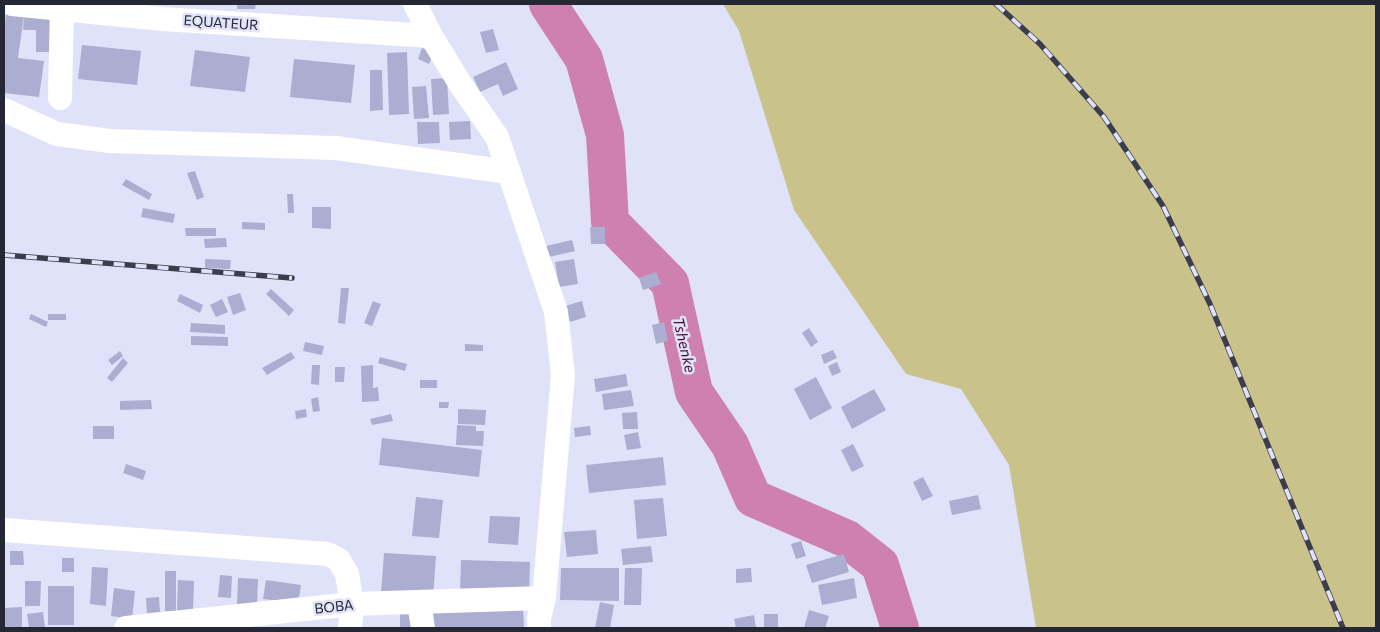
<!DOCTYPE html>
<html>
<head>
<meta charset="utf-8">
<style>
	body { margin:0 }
	#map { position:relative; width:1380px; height:632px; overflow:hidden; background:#e0e2f9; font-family:Commissioner,sans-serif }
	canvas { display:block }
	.frame { position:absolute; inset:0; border:5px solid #262735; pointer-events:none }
</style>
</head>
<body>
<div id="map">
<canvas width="1380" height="632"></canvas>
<div class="frame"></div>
</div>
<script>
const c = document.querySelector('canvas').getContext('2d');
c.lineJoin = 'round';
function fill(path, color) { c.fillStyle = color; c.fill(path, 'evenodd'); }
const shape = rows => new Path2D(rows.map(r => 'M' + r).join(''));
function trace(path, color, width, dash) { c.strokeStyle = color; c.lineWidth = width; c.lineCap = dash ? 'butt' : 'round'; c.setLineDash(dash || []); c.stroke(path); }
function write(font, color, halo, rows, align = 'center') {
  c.font = font + ' Commissioner,sans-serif'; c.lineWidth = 5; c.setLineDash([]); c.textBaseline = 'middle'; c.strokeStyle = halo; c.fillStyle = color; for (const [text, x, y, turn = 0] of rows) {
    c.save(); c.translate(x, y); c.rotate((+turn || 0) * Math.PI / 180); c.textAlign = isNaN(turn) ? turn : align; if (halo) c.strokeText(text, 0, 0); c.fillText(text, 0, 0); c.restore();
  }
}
fill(shape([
	[723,4,1376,4,1376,628,1036,628,1009,465,961,389,906,374,794,210,739,31]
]), '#c9c38b');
trace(shape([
	[548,4,584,59,605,135,610,222,670,283,694,392,730,445,753,498,847,539,880,565,900,628]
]), '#ce81b0', 38);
fill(shape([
	[237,4,256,4,255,9,237,9],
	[6,13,24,15,18,58,44,61,39,97,4,93,4,35],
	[24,16,58,16,58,52,36,52,36,30,23,30],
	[493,29,499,50,486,53,480,32],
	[82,45,141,51,137,85,78,79],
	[422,48,434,52,429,64,418,59],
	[195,50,250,57,245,92,190,86],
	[407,52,409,114,389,115,387,53],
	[294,59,355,65,351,103,290,97],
	[506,62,518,89,503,96,498,84,480,92,473,77],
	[370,70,382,70,383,110,370,111],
	[447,78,449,114,433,115,431,79],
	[426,86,429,118,414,119,412,87],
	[470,121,471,139,450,140,449,122],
	[417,122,439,122,440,143,418,144],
	[195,171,204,197,197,200,187,173],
	[126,179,152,194,149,200,122,185],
	[287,194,293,194,294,213,288,213],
	[312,207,331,207,331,229,312,228],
	[143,208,175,214,173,223,141,217],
	[242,222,265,223,265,230,242,229],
	[590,227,605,227,605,244,591,244],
	[185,228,216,228,216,236,186,236],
	[226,238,227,247,205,248,204,239],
	[572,240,575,251,549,257,546,246],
	[205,259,231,260,230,269,205,268],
	[574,259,578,284,559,287,555,262],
	[656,272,661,284,643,290,639,278],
	[341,288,349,288,345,324,338,323],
	[271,289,294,310,289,316,266,294],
	[240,293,246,310,233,315,227,297],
	[180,294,203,305,200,313,177,301],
	[222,299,228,312,216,317,210,305],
	[373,301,381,304,372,326,364,323],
	[582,301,586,317,570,322,565,306],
	[31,314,48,322,46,327,29,319],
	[48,314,66,314,66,320,48,320],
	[664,322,668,341,656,344,652,325],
	[191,323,225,325,225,334,190,332],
	[809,328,818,342,811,347,802,333],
	[191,336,228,337,228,346,191,345],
	[305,342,324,346,322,355,303,351],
	[465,344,483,345,483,351,465,351],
	[833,350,837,358,824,364,821,355],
	[120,351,123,356,112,365,108,360],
	[291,352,295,358,267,375,262,368],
	[380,357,407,364,405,371,378,363],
	[123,358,128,363,112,382,107,378],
	[837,362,841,372,832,376,828,366],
	[312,365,320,365,319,385,311,384],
	[373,365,373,388,378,387,379,401,362,402,361,366],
	[335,367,345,367,344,382,335,382],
	[626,374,628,386,596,392,594,379],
	[816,377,832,408,810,420,794,389],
	[420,380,437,380,437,388,420,388],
	[874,389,886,410,852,429,841,407],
	[631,390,634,406,604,410,602,394],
	[318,397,320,411,313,412,311,399],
	[151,400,152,409,120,410,120,401],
	[439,402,449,402,448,408,439,408],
	[306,409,307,417,296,419,295,411],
	[458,409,486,410,485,425,458,424],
	[637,412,638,429,623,429,622,413],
	[391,414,393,421,372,425,370,419],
	[457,425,476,426,476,431,484,431,483,446,456,445],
	[93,426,114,426,114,439,93,439],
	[590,426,591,435,575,437,574,428],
	[638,432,641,448,627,450,624,435],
	[382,438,482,450,479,477,379,465],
	[853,444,864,466,852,472,841,450],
	[663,457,666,485,589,493,586,465],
	[126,464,146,471,143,480,123,473],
	[923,477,933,496,922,501,913,482],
	[978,495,981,509,952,515,949,501],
	[416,497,443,500,439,538,412,536],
	[663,498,667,536,637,539,634,500],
	[490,516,520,517,518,545,488,543],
	[596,530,598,554,567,557,564,532],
	[801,541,806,556,796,559,791,544],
	[651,546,653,562,623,565,621,549],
	[10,551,23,551,24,565,10,565],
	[384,553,436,556,433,597,381,593],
	[844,554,849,572,812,583,806,565],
	[62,558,74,558,74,572,62,572],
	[461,560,530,562,529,594,460,591],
	[92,567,108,568,106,606,90,604],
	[561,568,619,568,619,601,560,600],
	[625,568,642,568,641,605,624,605],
	[751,568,752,582,736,583,736,569],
	[165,571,176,571,176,611,165,611],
	[220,575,232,576,231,598,218,597],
	[238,578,258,579,257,604,237,604],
	[854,578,857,598,822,605,818,585],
	[178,580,194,581,193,611,177,611],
	[266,580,301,585,298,603,263,599],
	[25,581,41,581,40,606,25,606],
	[48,586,74,586,74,625,48,625],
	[114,588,135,591,132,619,111,616],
	[159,597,160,612,147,613,146,598],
	[600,602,614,605,610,628,595,628],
	[22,607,22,628,4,628,4,608],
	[523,607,524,627,426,628,425,612],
	[809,610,829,616,825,628,804,628],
	[43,612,45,628,29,628,27,614],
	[413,613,414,628,400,628,400,614],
	[764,614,778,614,778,628,764,628],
	[754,615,756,628,736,628,734,619]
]), '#abadd1');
trace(shape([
	[12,4,162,19,431,36],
	[415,4,431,36,461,85,497,137,556,312,563,375,544,598,539,618,539,628],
	[60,98,62,4],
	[4,110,57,134,110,141,336,148,509,172],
	[4,530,328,554,339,560,347,574,352,604,350,628],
	[419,603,423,628],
	[126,628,352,604,544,598]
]), '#fff', 24);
const rail = shape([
	[996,4,1040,44,1104,117,1163,206,1210,304,1343,628],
	[4,255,292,278]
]);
trace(rail, '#3c3d4c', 5.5);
trace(rail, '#e0e2f9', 4, [11]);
write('14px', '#262735', '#e0e2f9', [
	["EQUATEUR",221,23,4],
	["BOBA",334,607,-6]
]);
write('italic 15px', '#500b3c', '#e0e2f9', [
	["Tshenke",684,345,77]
]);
</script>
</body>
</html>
